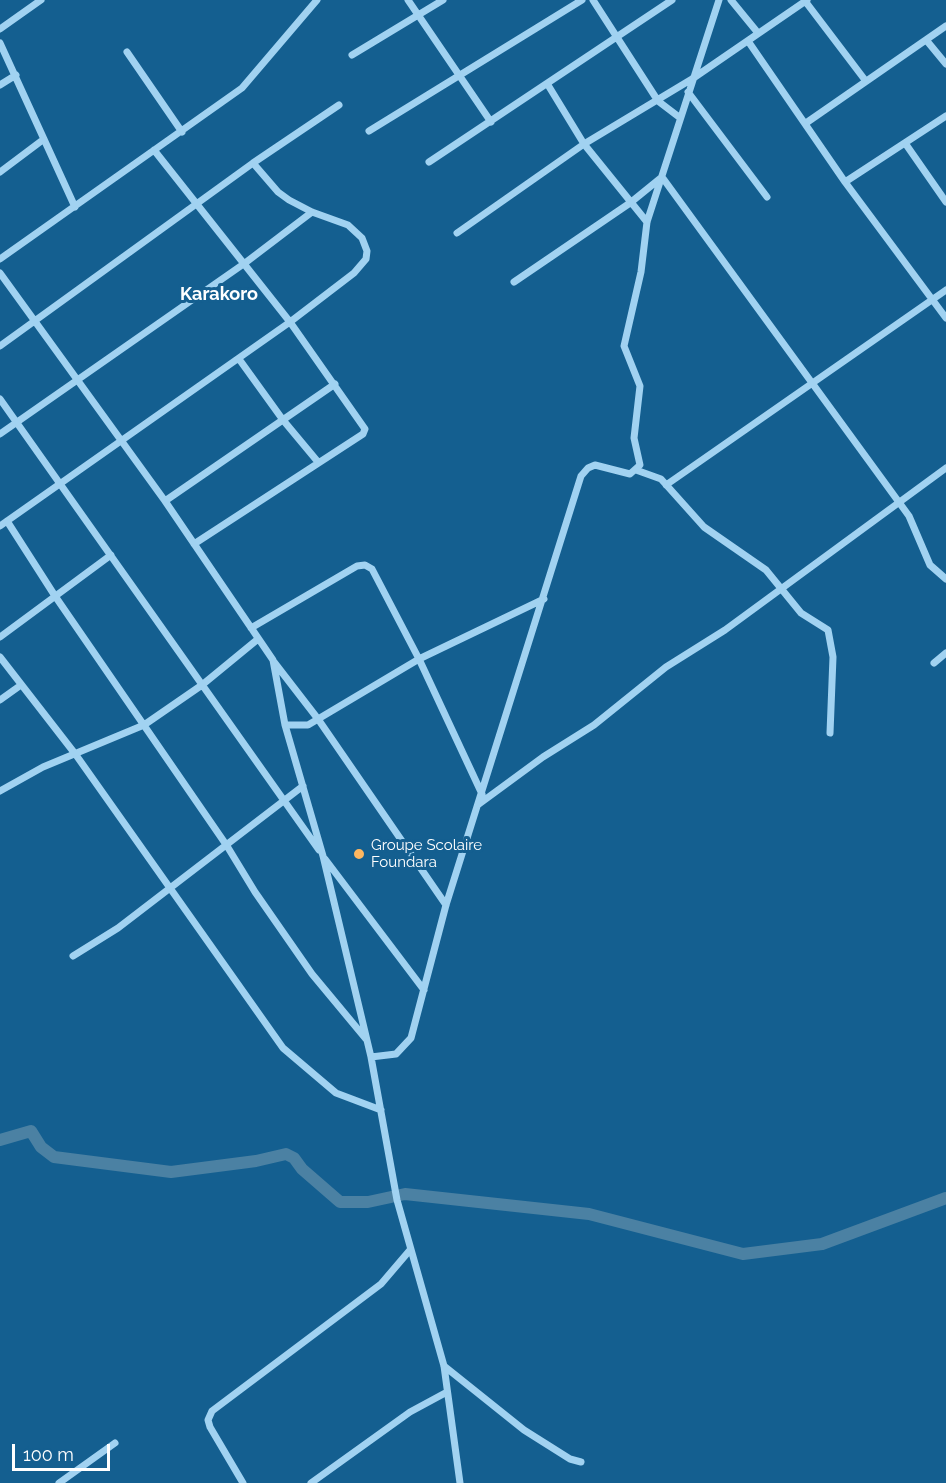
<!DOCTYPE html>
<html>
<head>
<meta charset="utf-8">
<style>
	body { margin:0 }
	#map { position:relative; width:946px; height:1483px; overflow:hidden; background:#145f90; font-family:Raleway,sans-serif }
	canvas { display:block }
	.scale { position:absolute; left:12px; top:1444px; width:98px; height:27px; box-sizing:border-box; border:3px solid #fff; border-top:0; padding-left:8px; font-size:18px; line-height:21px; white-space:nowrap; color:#fff; -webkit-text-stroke:4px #145f90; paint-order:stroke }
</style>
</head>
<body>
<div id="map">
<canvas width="946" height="1483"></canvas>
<div class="scale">100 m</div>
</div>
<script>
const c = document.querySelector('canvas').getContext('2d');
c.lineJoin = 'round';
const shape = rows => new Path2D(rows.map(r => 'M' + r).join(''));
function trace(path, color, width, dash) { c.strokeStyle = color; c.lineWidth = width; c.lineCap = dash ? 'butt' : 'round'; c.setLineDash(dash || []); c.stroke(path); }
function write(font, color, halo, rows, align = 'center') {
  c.font = font + ' Raleway,sans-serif'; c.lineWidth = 6; c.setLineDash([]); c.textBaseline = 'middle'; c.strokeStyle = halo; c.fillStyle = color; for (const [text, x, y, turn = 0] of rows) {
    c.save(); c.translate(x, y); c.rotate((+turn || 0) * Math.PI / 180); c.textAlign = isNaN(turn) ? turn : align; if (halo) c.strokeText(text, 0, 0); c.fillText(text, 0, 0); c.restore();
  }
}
trace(shape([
	[0,1140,31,1131,41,1147,54,1157,171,1172,256,1161,286,1154,294,1158,302,1169,340,1202,368,1202,405,1194,589,1214,743,1254,822,1244,946,1198]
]), '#4b81a3', 12);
trace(shape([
	[408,0,491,122],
	[593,0,658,101,679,117],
	[731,0,758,33],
	[805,1,865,80],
	[0,29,41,0],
	[748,41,845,182,946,318],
	[927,41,946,64],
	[0,43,75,207],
	[127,52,182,132],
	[352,55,443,0],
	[0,85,16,75],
	[548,85,584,144,647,222],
	[688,92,767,197],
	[806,123,946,26],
	[369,131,582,0],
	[905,143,946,202],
	[154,150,290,322,365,429,363,434,194,544],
	[429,162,672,0],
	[0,172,44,139],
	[845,182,946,116],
	[457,233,584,144,692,79,807,0],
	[0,259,242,88,317,0],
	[0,273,165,501,273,660,285,725,323,856,371,1057,397,1200,444,1366,460,1483],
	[514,282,630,203,662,177,909,516,930,565,946,579],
	[0,346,253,163,339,105],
	[239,359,283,420,318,462],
	[0,399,319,850],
	[0,434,245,263,312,212],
	[636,470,661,479,704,527,766,570,801,613,828,630,833,657,830,733],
	[666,485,946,290],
	[165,501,335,384],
	[7,521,55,596,227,846,255,892,312,974,366,1039],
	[0,526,290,322,354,273,366,259,367,251,362,238,348,225,312,212,289,200,278,192,253,163],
	[251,628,357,566,365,565,372,569,419,659,482,794],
	[0,637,111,555],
	[0,657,76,755,283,1048,336,1093,381,1110],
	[274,662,318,719,446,905],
	[934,663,946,653],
	[0,700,21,685],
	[285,725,308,725,419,659,544,599],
	[0,791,43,767,144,725,202,685,258,639],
	[479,804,543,757,594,725,666,667,725,630,946,468],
	[325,859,424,990],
	[73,956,118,928,303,786],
	[371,1057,396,1054,411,1038,446,905,581,476,588,468,595,465,630,474,640,465,634,438,640,386,624,346,641,272,647,222,719,0],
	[444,1366,524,1430,570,1459,581,1462],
	[59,1483,115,1443],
	[243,1483,210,1427,208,1420,212,1411,381,1284,410,1250],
	[311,1483,410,1412,447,1392]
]), '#a1d2f1', 7);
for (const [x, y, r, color] of [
	[359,854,6,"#ffb760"]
]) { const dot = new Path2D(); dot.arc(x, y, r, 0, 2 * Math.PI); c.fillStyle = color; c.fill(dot); trace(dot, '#145f90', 2); }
write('15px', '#fff', '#145f90', [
	["Groupe Scolaire",371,845],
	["Foundara",371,862]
], 'left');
write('bold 18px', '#fff', '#145f90', [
	["Karakoro",219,295]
]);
</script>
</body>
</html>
